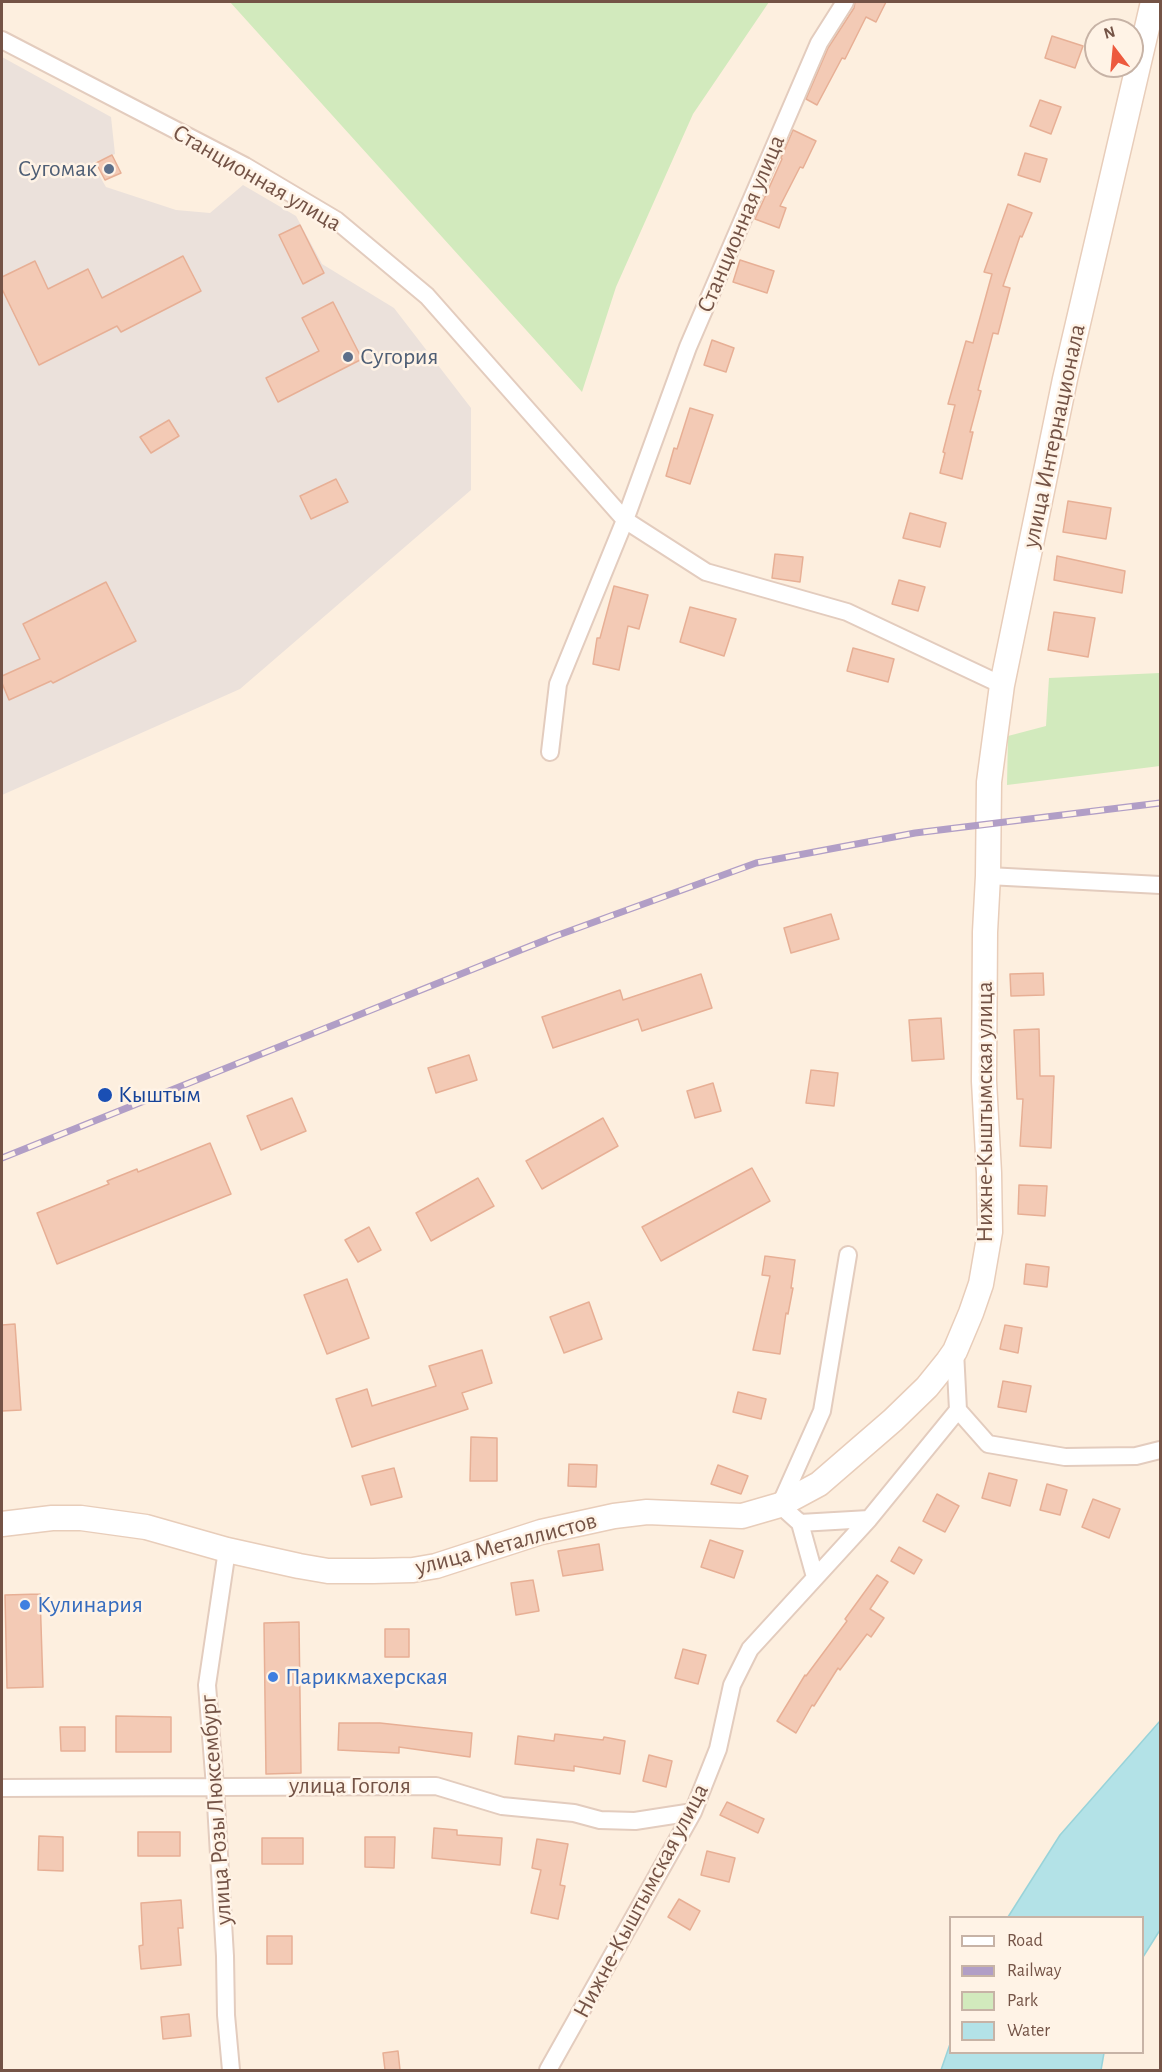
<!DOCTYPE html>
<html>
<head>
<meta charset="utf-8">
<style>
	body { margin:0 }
	#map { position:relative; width:1162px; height:2072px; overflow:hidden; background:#fdefdf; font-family:"Alegreya Sans",sans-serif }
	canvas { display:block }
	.frame { position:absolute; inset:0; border:3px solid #745346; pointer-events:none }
	.legend { position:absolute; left:949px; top:1916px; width:195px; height:138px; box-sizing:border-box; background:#fff3e6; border:2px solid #c7b3a6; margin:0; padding:8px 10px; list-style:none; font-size:18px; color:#745346 }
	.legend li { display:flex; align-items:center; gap:12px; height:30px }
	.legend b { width:30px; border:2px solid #c7b3a6 }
	.north { position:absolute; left:1084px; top:18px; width:60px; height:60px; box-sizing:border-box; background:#fff3e6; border:2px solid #c7b3a6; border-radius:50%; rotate:344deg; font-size:16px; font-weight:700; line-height:24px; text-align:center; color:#745346 }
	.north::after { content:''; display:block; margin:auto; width:21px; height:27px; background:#ed5a3e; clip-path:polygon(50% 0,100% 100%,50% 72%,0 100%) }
</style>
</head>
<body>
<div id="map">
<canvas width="1162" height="2072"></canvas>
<div class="frame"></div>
<ul class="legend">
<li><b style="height:8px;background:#fff"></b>Road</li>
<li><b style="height:8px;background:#b19ec6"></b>Railway</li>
<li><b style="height:16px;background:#d2eabd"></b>Park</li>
<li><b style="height:16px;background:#b3e2e7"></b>Water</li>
</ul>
<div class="north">N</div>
</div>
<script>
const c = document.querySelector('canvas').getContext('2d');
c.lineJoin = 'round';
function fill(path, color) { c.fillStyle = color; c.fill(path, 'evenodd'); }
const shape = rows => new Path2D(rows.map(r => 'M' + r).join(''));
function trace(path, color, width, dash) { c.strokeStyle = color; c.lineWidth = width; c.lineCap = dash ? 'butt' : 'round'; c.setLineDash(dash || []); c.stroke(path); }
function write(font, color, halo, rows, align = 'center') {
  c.font = font + ' "Alegreya Sans",sans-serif'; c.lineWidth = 5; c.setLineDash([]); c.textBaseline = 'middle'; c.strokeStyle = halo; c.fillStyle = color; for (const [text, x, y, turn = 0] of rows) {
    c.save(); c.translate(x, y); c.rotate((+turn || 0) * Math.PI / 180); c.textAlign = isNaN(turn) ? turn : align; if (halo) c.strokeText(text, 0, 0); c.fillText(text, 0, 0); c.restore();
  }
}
fill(shape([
	[2,57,111,117,115,154,92,163,106,187,176,210,210,213,243,185,296,216,322,264,394,308,471,408,471,490,240,689,2,795]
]), '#ebe1db');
fill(shape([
	[230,2,769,2,693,114,616,287,582,392],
	[1160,673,1160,766,1007,785,1008,736,1046,726,1049,678]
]), '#d2eabd');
const water = shape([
	[1160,1721,1160,1930,1143,1957,1142,1918,1008,1917,1060,1835,1160,1721],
	[950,2044,950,2052,1104,2053,1101,2070,941,2070,950,2044]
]);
fill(water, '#b3e2e7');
trace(water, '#99d3d9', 1.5);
const building = shape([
	[855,2,886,2,876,22,866,17,845,59,842,58,817,105,806,99,828,48,854,8,855,2],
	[1052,36,1083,46,1075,68,1045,58,1052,36],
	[1040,100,1061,107,1051,134,1030,126,1040,100],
	[793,130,816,141,803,168,800,167,780,206,786,208,779,228,755,219,782,159,781,158,793,130],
	[1025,153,1047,159,1040,182,1018,175,1025,153],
	[112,155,121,173,105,180,96,163,112,155],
	[1008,204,1032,213,1022,237,1020,236,1003,286,1010,288,998,334,993,333,978,390,981,391,970,432,973,432,962,479,940,473,945,453,943,452,955,405,948,404,966,341,973,343,992,274,984,272,1008,204],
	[300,225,324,273,303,284,279,235,300,225],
	[183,256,201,291,121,332,117,326,39,365,2,289,2,277,35,261,48,289,88,269,102,298,183,256],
	[740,260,774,271,767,293,733,282,740,260],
	[333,302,362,359,278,402,266,378,319,351,302,318,333,302],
	[712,340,734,348,726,372,704,365,712,340],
	[690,408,713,415,690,484,666,476,674,448,677,449,690,408],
	[169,420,179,436,151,453,140,437,169,420],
	[336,479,348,502,311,519,300,496,336,479],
	[1068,501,1111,508,1106,539,1063,532,1068,501],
	[910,513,946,523,940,547,903,538,910,513],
	[775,554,803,557,800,582,772,578,775,554],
	[1057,556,1125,571,1122,593,1054,580,1057,556],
	[899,580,925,587,918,611,892,604,899,580],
	[106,582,136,641,53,683,51,681,9,700,2,683,2,676,40,659,23,624,106,582],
	[614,586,648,595,639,629,628,626,619,670,593,664,597,638,600,638,614,586],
	[690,607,736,619,724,656,680,642,690,607],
	[1054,612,1095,618,1088,657,1048,650,1054,612],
	[853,648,894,659,888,682,847,671,853,648],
	[831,914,839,939,791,953,784,928,831,914],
	[1043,973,1044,995,1011,996,1010,974,1043,973],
	[701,974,712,1008,642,1031,638,1019,553,1048,542,1017,620,990,623,1000,701,974],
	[941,1018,944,1059,912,1061,909,1020,941,1018],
	[1039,1029,1040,1076,1054,1076,1051,1148,1020,1146,1023,1099,1017,1099,1014,1030,1039,1029],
	[469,1055,477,1080,436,1093,428,1068,469,1055],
	[811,1070,838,1073,834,1106,806,1103,811,1070],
	[713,1083,721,1111,695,1118,687,1091,713,1083],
	[292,1098,306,1131,261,1150,247,1116,292,1098],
	[603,1118,618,1146,542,1189,526,1161,603,1118],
	[210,1143,231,1194,57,1264,37,1213,109,1184,107,1181,137,1169,138,1172,210,1143],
	[752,1168,770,1201,661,1261,642,1227,752,1168],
	[478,1178,494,1206,431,1241,416,1213,478,1178],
	[1019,1185,1047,1186,1045,1216,1018,1214,1019,1185],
	[369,1227,381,1250,358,1262,345,1240,369,1227],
	[765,1256,795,1260,791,1288,793,1288,788,1314,786,1313,780,1354,753,1350,770,1276,762,1275,765,1256],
	[1026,1264,1049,1267,1047,1287,1024,1284,1026,1264],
	[347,1279,369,1338,327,1354,304,1295,347,1279],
	[589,1302,602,1339,564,1353,550,1317,589,1302],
	[15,1324,21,1410,2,1411,2,1325,15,1324],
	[1005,1325,1022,1328,1018,1353,1000,1349,1005,1325],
	[482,1350,492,1383,462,1393,468,1409,352,1447,336,1399,367,1389,372,1406,436,1386,429,1366,482,1350],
	[1003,1381,1031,1386,1026,1412,998,1407,1003,1381],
	[738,1392,766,1399,761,1419,733,1412,738,1392],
	[471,1437,497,1438,497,1481,470,1481,471,1437],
	[569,1464,597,1465,596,1487,568,1486,569,1464],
	[718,1465,748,1476,741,1494,711,1484,718,1465],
	[394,1468,402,1497,371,1505,362,1476,394,1468],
	[989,1473,1017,1480,1010,1506,982,1498,989,1473],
	[1047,1484,1067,1490,1060,1515,1040,1510,1047,1484],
	[937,1494,959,1506,945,1532,923,1521,937,1494],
	[1093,1499,1120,1509,1109,1538,1082,1527,1093,1499],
	[710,1540,743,1551,734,1578,701,1567,710,1540],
	[599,1544,603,1570,563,1576,558,1551,599,1544],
	[899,1547,922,1560,914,1574,891,1561,899,1547],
	[877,1575,888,1582,870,1609,884,1618,871,1637,867,1634,840,1670,838,1668,814,1706,812,1705,796,1733,777,1721,805,1675,806,1676,847,1621,845,1619,877,1575],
	[533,1580,539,1611,516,1615,511,1583,533,1580],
	[40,1594,43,1687,7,1688,5,1595,40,1594],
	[299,1622,301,1773,266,1774,264,1623,299,1622],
	[385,1629,409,1629,409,1657,385,1657,385,1629],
	[683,1649,706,1655,698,1684,675,1678,683,1649],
	[116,1716,171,1717,171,1752,116,1752,116,1716],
	[339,1723,380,1723,472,1733,470,1757,399,1747,399,1753,338,1750,339,1723],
	[60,1727,85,1727,85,1751,61,1751,60,1727],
	[555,1734,603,1740,604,1737,625,1741,620,1774,574,1766,574,1771,515,1764,518,1736,554,1741,555,1734],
	[649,1755,672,1761,666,1787,643,1781,649,1755],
	[727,1802,764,1819,758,1833,720,1815,727,1802],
	[434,1828,457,1830,457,1835,502,1838,500,1865,432,1858,434,1828],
	[138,1832,180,1832,180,1856,138,1856,138,1832],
	[39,1836,63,1837,63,1871,38,1870,39,1836],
	[365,1837,395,1837,394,1868,365,1867,365,1837],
	[262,1838,303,1838,303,1864,262,1864,262,1838],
	[537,1839,568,1844,560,1885,565,1886,558,1919,531,1913,541,1870,532,1868,537,1839],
	[707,1851,735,1858,729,1882,701,1875,707,1851],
	[679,1899,700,1911,690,1930,668,1917,679,1899],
	[181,1900,183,1928,178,1928,181,1965,141,1969,139,1946,143,1945,141,1903,181,1900],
	[267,1936,292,1936,292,1964,267,1964,267,1936],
	[189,2014,191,2036,163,2039,161,2017,189,2014],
	[398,2051,400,2070,385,2070,383,2053,398,2051]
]);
fill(building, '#f3cab5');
trace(building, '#e7af95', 1.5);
const street = shape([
	[2,40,245,166,336,220,427,296,625,520,706,572,847,612,1002,685],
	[550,752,558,684,625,520,688,347,819,43,845,2],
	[988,876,1160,885],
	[958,1410,988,1444,1065,1457,1136,1456,1160,1450],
	[800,1523,869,1519],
	[227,1550,207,1685,215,1787,225,1956,226,2015,231,2070],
	[815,1577,800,1523,780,1505,822,1411,848,1255],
	[2,1788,436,1786,502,1806,574,1813,600,1820,635,1821,693,1812],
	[548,2070,693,1812,718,1749,732,1685,750,1649,869,1519,958,1410,955,1351]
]);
const secondary = shape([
	[2,1524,52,1518,81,1518,146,1527,227,1550,299,1566,328,1571,373,1571,413,1570,436,1566,541,1532,614,1516,647,1512,742,1516,780,1505,819,1484,893,1420,927,1387,948,1361,955,1351,971,1313,981,1284,990,1232,989,1173,984,1081,985,932,988,876,989,782,1002,685,1065,379,1153,2]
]);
trace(street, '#e3ccbe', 20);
trace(secondary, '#e8cdba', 27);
trace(street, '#fff', 16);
trace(secondary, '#fff', 24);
const rail = shape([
	[2,1158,553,937,756,863,915,833,1160,803]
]);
trace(rail, '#b19ec6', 7);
trace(rail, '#fff3e6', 4.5, [14]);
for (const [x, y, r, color] of [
	[109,169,6,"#5c6f8a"],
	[348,357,6,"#5c6f8a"],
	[105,1095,8,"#1a4fb4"],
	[25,1605,6,"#3f7fe0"],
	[273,1677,6,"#3f7fe0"]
]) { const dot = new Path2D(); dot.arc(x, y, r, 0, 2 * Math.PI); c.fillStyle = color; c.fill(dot); trace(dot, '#fff3e6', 2); }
write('24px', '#4e5e75', '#fff3e6', [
	["Сугомак",97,169],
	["Сугория",360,357,"left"]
], 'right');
write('24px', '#745346', '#fff3e6', [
	["Станционная улица",257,178,30],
	["Станционная улица",741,224,-67],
	["улица Интернационала",1054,436,-78],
	["Нижне-Кыштымская улица",985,1112,-90],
	["улица Металлистов",506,1544,-15],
	["улица Гоголя",350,1786],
	["улица Розы Люксембург",216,1810,-94],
	["Нижне-Кыштымская улица",641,1901,-62]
]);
write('24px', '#164399', '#fff3e6', [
	["Кыштым",118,1095]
], 'left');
write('24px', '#366cbe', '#fff3e6', [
	["Кулинария",37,1605],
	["Парикмахерская",285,1677]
], 'left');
</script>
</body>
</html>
